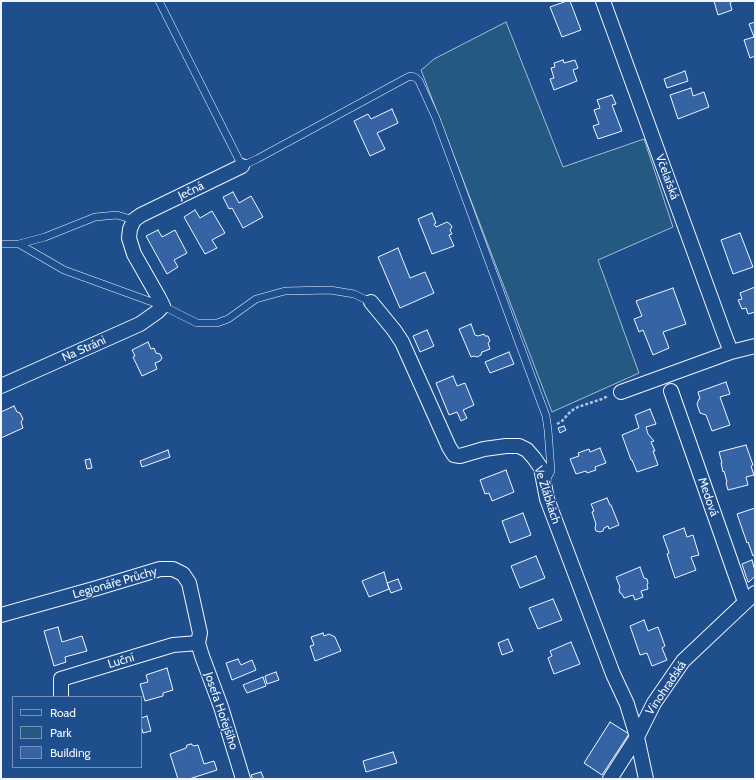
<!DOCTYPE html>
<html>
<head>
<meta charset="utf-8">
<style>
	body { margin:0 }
	#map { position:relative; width:756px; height:780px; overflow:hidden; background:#1f4e8c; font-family:Cabin,sans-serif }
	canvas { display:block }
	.frame { position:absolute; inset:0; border:2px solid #f2f6ff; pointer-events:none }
	.legend { position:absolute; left:12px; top:696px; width:130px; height:72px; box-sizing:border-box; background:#1f4e8c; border:1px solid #7391ba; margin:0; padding:5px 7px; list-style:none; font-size:12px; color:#f2f6ff }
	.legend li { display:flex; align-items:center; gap:8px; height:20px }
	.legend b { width:20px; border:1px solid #7391ba }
</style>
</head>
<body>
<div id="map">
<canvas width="756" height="780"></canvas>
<div class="frame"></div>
<ul class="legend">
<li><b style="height:5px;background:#1f4e8c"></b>Road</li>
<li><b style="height:11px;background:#245a82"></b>Park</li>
<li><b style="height:11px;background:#3563a3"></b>Building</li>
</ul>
</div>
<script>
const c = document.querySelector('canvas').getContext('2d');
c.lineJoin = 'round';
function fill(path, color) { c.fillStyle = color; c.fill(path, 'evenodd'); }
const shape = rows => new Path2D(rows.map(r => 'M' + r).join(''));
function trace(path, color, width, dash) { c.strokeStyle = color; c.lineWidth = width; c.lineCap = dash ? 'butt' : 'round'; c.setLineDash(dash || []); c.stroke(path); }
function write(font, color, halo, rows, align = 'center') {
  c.font = font + ' Cabin,sans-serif'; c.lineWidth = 3; c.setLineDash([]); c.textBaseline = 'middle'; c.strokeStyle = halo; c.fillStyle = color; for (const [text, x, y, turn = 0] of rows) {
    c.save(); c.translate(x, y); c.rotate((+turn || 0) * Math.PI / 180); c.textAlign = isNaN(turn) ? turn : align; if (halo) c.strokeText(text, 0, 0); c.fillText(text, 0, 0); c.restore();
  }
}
const green = shape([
	[506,22,563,167,644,139,673,227,598,260,639,373,552,412,421,70,425,67,434,59,506,22]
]);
fill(green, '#245a82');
trace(green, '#a8bbd7', 1);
const building = shape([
	[567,1,570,1,581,30,562,37,550,7,567,1],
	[714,1,733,1,730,3,732,10,718,15,714,1],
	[755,22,755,56,750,58,744,40,754,37,749,24,755,22],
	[563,60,564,63,575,60,578,68,573,70,577,81,554,90,550,79,554,78,551,68,555,67,554,63,563,60],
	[685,71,688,81,667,88,664,79,685,71],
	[691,88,693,96,704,92,709,107,678,119,670,95,691,88],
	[612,95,616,104,612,105,622,131,598,139,593,126,599,124,594,110,600,108,597,100,612,95],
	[392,109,398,123,377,133,385,149,370,156,354,121,368,114,371,119,392,109],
	[233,192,239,203,251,196,263,217,243,228,232,208,229,209,223,197,233,192],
	[195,210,200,218,212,211,225,233,212,240,217,248,205,254,184,217,195,210],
	[432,213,436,223,434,224,436,227,447,222,450,224,452,227,450,230,452,234,449,235,454,246,432,254,418,219,432,213],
	[158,230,162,237,175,230,187,253,174,260,178,267,167,274,146,236,158,230],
	[740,233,753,267,733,274,721,240,740,233],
	[398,248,410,278,425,272,434,293,400,308,378,257,398,248],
	[755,287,755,312,748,314,746,308,742,309,738,300,742,299,740,293,755,287],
	[673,288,686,324,663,332,669,348,653,355,643,330,639,332,634,319,642,316,636,301,673,288],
	[471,324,475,335,478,336,484,334,485,336,488,336,490,341,488,343,490,349,482,352,481,355,477,357,474,356,471,357,459,329,471,324],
	[427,330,434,346,420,352,413,336,427,330],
	[148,342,151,349,154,348,156,353,160,354,162,358,160,361,155,363,157,369,142,376,133,357,135,356,132,350,148,342],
	[509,352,514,364,490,373,485,362,509,352],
	[453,376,457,386,465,383,474,405,463,410,467,418,461,421,457,412,449,415,436,383,453,376],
	[726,382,730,394,720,397,730,425,712,431,706,415,700,413,697,404,699,399,700,399,698,392,726,382],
	[14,406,17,412,20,413,23,419,21,422,23,428,1,438,1,412,14,406],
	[650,409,656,424,646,427,648,434,654,441,651,442,655,451,653,451,658,465,637,472,632,460,631,460,622,435,639,428,635,415,650,409],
	[564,426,566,430,560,433,558,428,564,426],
	[746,445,753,465,751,466,754,475,746,477,748,485,728,490,726,483,727,482,724,471,723,472,721,463,722,463,719,452,746,445],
	[600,448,606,463,595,467,596,470,587,473,586,471,576,474,570,459,579,456,578,453,589,449,590,452,600,448],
	[168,450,170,457,142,467,140,461,168,450],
	[90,459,92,468,87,469,85,460,90,459],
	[506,470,514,492,492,501,489,493,485,494,480,480,506,470],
	[607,498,610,505,611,505,619,525,609,529,608,526,604,528,603,531,600,532,596,531,595,528,596,524,592,512,594,511,591,504,607,498],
	[755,508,755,555,753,556,748,542,747,543,737,514,755,508],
	[523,513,531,535,510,543,502,521,523,513],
	[684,528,687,537,693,535,699,555,691,557,696,570,675,578,667,554,669,553,663,536,684,528],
	[536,556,545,578,520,588,511,566,536,556],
	[752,560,755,571,755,576,749,582,748,582,742,564,752,560],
	[640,567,644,578,647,579,648,583,647,585,648,589,641,591,643,597,635,600,633,595,624,598,622,594,620,593,619,590,620,587,616,577,640,567],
	[384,572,389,589,369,597,362,581,384,572],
	[398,579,402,589,391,593,387,583,398,579],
	[553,599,562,620,538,629,529,608,553,599],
	[644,620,648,631,658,627,665,646,662,648,667,660,652,666,647,653,640,655,630,626,644,620],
	[58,627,62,642,82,636,87,651,65,657,66,662,54,666,44,631,58,627],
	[323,633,324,636,329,634,335,637,341,651,315,661,310,646,314,645,311,637,323,633],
	[508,639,513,651,502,655,498,643,508,639],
	[571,642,580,664,554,674,548,658,552,656,550,651,571,642],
	[238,659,241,665,252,660,256,670,232,680,226,663,238,659],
	[167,668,173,690,163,693,163,696,145,701,140,684,148,682,146,675,167,668],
	[276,672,279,680,267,684,265,676,276,672],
	[263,677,266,686,247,693,243,685,263,677],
	[147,716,151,731,143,733,141,726,141,718,147,716],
	[610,722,629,734,602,775,584,763,610,722],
	[191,744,194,746,198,745,204,764,214,761,217,770,189,779,178,779,170,754,186,748,187,745,191,744],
	[393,752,397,763,366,772,363,761,393,752],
	[261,772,264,779,253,779,251,775,261,772]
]);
fill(building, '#3563a3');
trace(building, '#f2f6ff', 1);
const service = shape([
	[159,1,242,166,257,159,408,77,412,76,416,78,419,81,436,118,546,416,548,430,551,471,545,482],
	[1,244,19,244,64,270,163,306,197,323,217,323,228,319,256,299,285,291,330,290,354,294,371,302],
	[19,244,45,237,95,217,117,215,134,220]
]);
const minor = shape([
	[603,1,723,331,731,352],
	[371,302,394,330,402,342,449,447,454,455,460,456,484,449,506,446,519,446,527,450,534,458,541,468,547,499,613,674,627,704,637,737,646,779],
	[1,386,140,324,157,312,163,306,159,298,134,254,129,238,130,229,134,220,141,215,242,166],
	[671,391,745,602],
	[621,392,731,352,755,346],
	[1,615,97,588,160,569,173,569,183,574,189,583,200,633,198,643],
	[198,643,202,656,221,707,243,779],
	[61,697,61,679,173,645,198,643],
	[610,779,637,737,654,703,683,661,755,593]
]);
trace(service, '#f2f6ff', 8);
trace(minor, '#f2f6ff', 16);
trace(shape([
	[557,424,562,421,571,411,578,407,602,399,608,396]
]), '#b3c4dc', 2.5, [3, 2]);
trace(service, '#1f4e8c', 7);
trace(minor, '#1f4e8c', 14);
write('12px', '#f2f6ff', '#1f4e8c', [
	["Včelařská",667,177,70],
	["Ječná",191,191,-26],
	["Na Stráni",84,349,-24],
	["Ve Žlábkách",547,495,72],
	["Medová",708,497,71],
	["Legionáře Průchy",115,583,-16],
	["Luční",121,661,-17],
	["Vinohradská",666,688,-56],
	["Josefa Hořejšího",221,711,71]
]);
</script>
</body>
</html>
